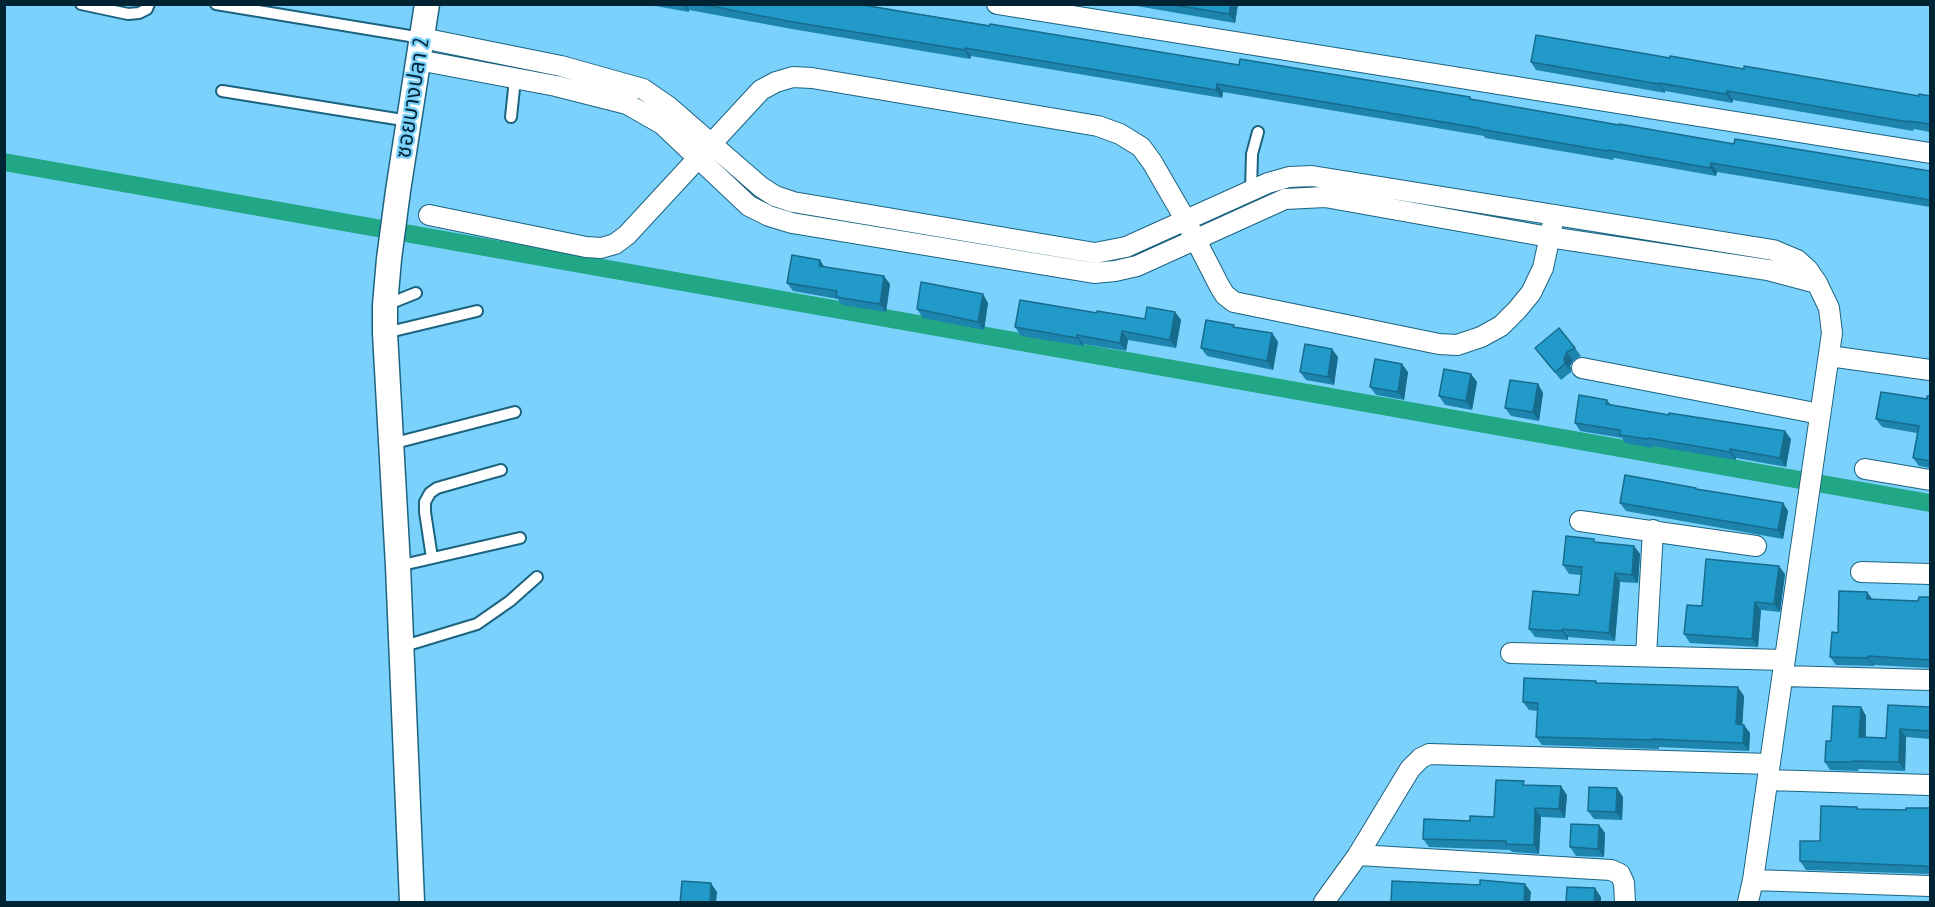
<!DOCTYPE html>
<html>
<head>
<meta charset="utf-8">
<style>
	body { margin:0 }
	#map { position:relative; width:1935px; height:907px; overflow:hidden; background:#7ad2fc; font-family:"PT Sans Narrow",sans-serif }
	canvas { display:block }
	.frame { position:absolute; inset:0; border:6px solid #002434; pointer-events:none }
</style>
</head>
<body>
<div id="map">
<canvas width="1935" height="907"></canvas>
<div class="frame"></div>
</div>
<script>
const c = document.querySelector('canvas').getContext('2d');
c.lineJoin = 'round';
const shape = rows => new Path2D(rows.map(r => 'M' + r).join(''));
function trace(path, color, width, dash) { c.strokeStyle = color; c.lineWidth = width; c.lineCap = dash ? 'butt' : 'round'; c.setLineDash(dash || []); c.stroke(path); }
function fill(path, color) { c.fillStyle = color; c.fill(path, 'evenodd'); }
function write(font, color, halo, rows, align = 'center') {
  c.font = font + ' "PT Sans Narrow","Noto Sans Thai",sans-serif'; c.lineWidth = 4.5; c.setLineDash([]); c.textBaseline = 'middle'; c.strokeStyle = halo; c.fillStyle = color; for (const [text, x, y, turn = 0] of rows) {
    c.save(); c.translate(x, y); c.rotate((+turn || 0) * Math.PI / 180); c.textAlign = isNaN(turn) ? turn : align; if (halo) c.strokeText(text, 0, 0); c.fillText(text, 0, 0); c.restore();
  }
}
trace(shape([
	[4,162,1930,503]
]), '#21a785', 18);
const service = shape([
	[81,4,128,14,139,13,147,9,149,4],
	[216,4,422,38],
	[222,91,409,121],
	[511,117,515,79],
	[1251,191,1252,154,1258,132],
	[386,305,416,293],
	[385,333,477,311],
	[391,444,515,412],
	[432,558,425,512,425,502,430,493,437,488,501,470],
	[398,566,520,538],
	[401,647,477,624,510,601,537,577]
]);
const minor = shape([
	[997,4,1930,153],
	[422,38,561,66,643,89,669,107,761,187,775,196,793,202,1095,253,1126,247,1268,183,1289,177,1312,176,1773,250,1797,260,1808,270,1817,283,1829,308,1832,333,1753,880,1748,902],
	[418,60,556,86,627,104,662,124,749,206,769,216,792,223,1094,273,1115,271,1137,266,1285,199,1325,197,1549,237,1768,270,1817,283],
	[429,215,586,247,601,248,615,244,627,235,761,90,776,82,793,77,812,78,1098,126,1120,134,1141,147,1152,162,1185,219,1220,287,1225,295,1234,302,1439,344,1457,345,1481,337,1501,326,1517,310,1531,293,1543,268,1552,226],
	[1829,356,1930,370],
	[1582,368,1820,414],
	[1865,469,1930,480],
	[1580,521,1756,546],
	[1861,572,1930,574],
	[1511,653,1785,660],
	[1646,656,1653,530],
	[1783,676,1930,680],
	[1768,780,1930,785],
	[1358,855,1611,870,1620,874,1624,883,1625,902],
	[1753,880,1930,886],
	[1324,902,1358,855,1410,769,1421,758,1429,754,1770,764]
]);
const tertiary = shape([
	[412,902,398,566,385,333,385,305,389,259,398,191,427,4]
]);
trace(service, '#1c6380', 14);
trace(minor, '#1c6380', 22);
trace(tertiary, '#1c6380', 27);
trace(service, '#fff', 10);
trace(minor, '#fff', 20);
trace(tertiary, '#fff', 24);
fill(shape([
	[644,4,857,4,1239,65,1470,97,1472,100,1619,125,1734,144,1930,171,1930,207,1717,172,1716,176,1614,158,1613,160,1485,138,1484,136,1223,92,1222,98,971,56,970,59,792,29,689,10,689,12],
	[1125,4,1238,4,1235,23],
	[1670,58,1919,96,1930,96,1930,132,1914,129,1913,131,1733,100,1732,103,1665,91,1665,93,1536,70,1531,62],
	[820,260,824,267,890,284,886,312,842,305,838,299,793,291,787,283],
	[988,303,984,330,923,318,917,309],
	[1175,312,1181,320,1176,348,1128,340,1126,351,1083,344,1083,346,1021,336,1015,327,1097,313,1145,319],
	[1235,327,1272,333,1278,342,1273,370,1207,356,1201,348],
	[1535,348,1575,348,1581,356,1573,361,1570,366,1571,372,1561,380],
	[1338,357,1334,385,1306,380,1300,372],
	[1408,372,1404,400,1376,395,1370,387],
	[1471,374,1477,382,1472,410,1445,405,1439,396],
	[1538,384,1543,393,1539,421,1511,416,1505,408],
	[1930,396,1930,468,1919,466,1913,458,1917,433,1882,427,1876,419,1927,399],
	[1607,400,1611,405,1791,439,1786,467,1736,458,1736,460,1653,446,1653,448,1625,443,1622,438,1580,431,1575,423],
	[1697,489,1783,503,1788,511,1783,539,1626,511,1620,503],
	[1596,542,1634,546,1640,554,1638,583,1620,582,1615,641,1568,637,1568,640,1535,637,1529,629,1579,595,1581,575,1569,574,1563,565],
	[1785,574,1780,612,1761,610,1758,647,1690,643,1684,634,1702,606],
	[1867,592,1872,599,1918,601,1930,597,1930,668,1874,665,1874,666,1836,665,1830,657,1838,633],
	[1597,683,1744,696,1742,725,1750,733,1749,751,1659,747,1659,749,1542,745,1536,737,1538,711,1529,710,1523,702],
	[1861,707,1866,716,1866,737,1886,738,1930,707,1930,739,1906,737,1905,771,1859,769,1858,771,1830,770,1825,762,1831,741],
	[1526,785,1567,795,1565,818,1541,817,1539,854,1512,852,1510,850,1429,847,1423,839,1470,821,1494,817],
	[1617,788,1623,797,1622,820,1594,819,1588,811],
	[1857,807,1858,809,1906,810,1930,808,1930,874,1806,870,1800,861],
	[1599,825,1605,833,1604,857,1576,856,1570,847]
]), '#1c84ad');
fill(shape([
	[683,4,686,4,689,10,689,12],
	[1231,4,1238,4,1235,23,1229,14],
	[965,48,971,56,970,59,965,50],
	[1659,83,1665,91,1665,93,1659,84],
	[1217,84,1223,92,1222,98,1216,90],
	[1727,91,1733,100,1732,103,1726,94],
	[1711,163,1717,172,1716,176,1710,168],
	[820,260,825,268,819,266],
	[884,276,890,284,886,312,880,304],
	[983,294,988,303,984,330,978,322],
	[1175,312,1181,320,1176,348,1170,340],
	[1122,331,1128,340,1126,351,1120,343],
	[1272,333,1278,342,1273,370,1267,361],
	[1077,335,1083,344,1083,346,1077,338],
	[1332,349,1338,357,1334,385,1328,377],
	[1567,352,1573,361,1570,366,1571,372,1565,364,1564,358],
	[1402,364,1408,372,1404,400,1398,392],
	[1471,374,1477,382,1472,410,1466,401],
	[1538,384,1543,393,1539,421,1533,412],
	[1785,431,1791,439,1786,467,1780,458],
	[1730,449,1736,458,1736,460,1730,452],
	[1783,503,1788,511,1783,539,1778,530],
	[1634,546,1640,554,1638,583,1632,575],
	[1779,566,1785,574,1780,612,1774,604],
	[1615,573,1620,582,1615,641,1609,633],
	[1867,592,1873,600,1867,599],
	[1755,602,1761,610,1758,647,1752,639],
	[1562,629,1568,637,1568,640,1562,631],
	[1868,656,1874,665,1874,666,1868,658],
	[1738,687,1744,696,1742,733,1736,724],
	[1861,707,1866,716,1865,746,1859,737],
	[1744,725,1750,733,1749,751,1743,743],
	[1900,729,1906,737,1905,771,1899,762],
	[1561,786,1567,795,1565,818,1559,809],
	[1617,788,1623,797,1622,820,1616,812],
	[1535,808,1541,817,1539,854,1534,845],
	[1599,825,1605,833,1604,857,1598,849],
	[711,883,717,892,716,903,710,903],
	[1525,884,1531,892,1530,903,1524,903],
	[1595,888,1601,897,1601,903,1594,903]
]), '#176c8d');
const building = shape([
	[701,4,857,4,989,26,990,24,1239,65,1240,59,1470,97,1470,99,1619,125,1619,124,1734,144,1735,139,1930,171,1930,200,1711,163,1710,168,1608,150,1607,151,1479,129,1479,128,1217,84,1216,90,965,48,965,50,787,21,701,4],
	[1169,4,1231,4,1229,14,1169,4],
	[1536,35,1670,58,1670,56,1744,69,1744,66,1919,96,1919,94,1930,96,1930,124,1908,121,1908,122,1727,91,1726,94,1659,83,1659,84,1531,62,1536,35],
	[792,255,820,260,819,266,884,276,880,304,836,297,837,291,787,283,792,255],
	[921,282,983,294,978,322,917,309,921,282],
	[1020,300,1097,313,1097,311,1145,319,1147,307,1175,312,1170,340,1122,331,1120,343,1077,335,1077,338,1015,327,1020,300],
	[1206,320,1234,325,1233,327,1272,333,1267,361,1201,348,1206,320],
	[1559,328,1575,348,1567,352,1564,358,1565,364,1555,372,1535,348,1559,328],
	[1305,344,1332,349,1328,377,1300,372,1305,344],
	[1375,359,1402,364,1398,392,1370,387,1375,359],
	[1444,369,1471,374,1466,401,1439,396,1444,369],
	[1510,380,1538,384,1533,412,1505,408,1510,380],
	[1881,392,1927,399,1927,396,1930,396,1930,461,1913,458,1919,426,1876,419,1881,392],
	[1579,395,1607,400,1606,404,1669,415,1669,413,1785,431,1780,458,1730,449,1730,452,1648,438,1647,439,1620,435,1620,430,1575,423,1579,395],
	[1625,475,1696,488,1696,489,1783,503,1778,530,1620,503,1625,475],
	[1566,536,1594,539,1594,542,1634,546,1632,575,1615,573,1609,633,1562,629,1562,631,1529,629,1533,591,1579,595,1582,567,1563,565,1566,536],
	[1706,559,1779,566,1774,604,1755,602,1752,639,1684,634,1687,605,1702,606,1706,559],
	[1839,591,1867,592,1867,599,1918,601,1919,597,1930,597,1930,660,1868,656,1868,658,1830,657,1832,632,1838,633,1839,591],
	[1524,678,1596,681,1596,683,1738,687,1736,724,1744,725,1743,743,1653,739,1653,740,1536,737,1538,703,1523,702,1524,678],
	[1888,705,1930,707,1930,731,1900,729,1899,762,1853,761,1853,762,1825,762,1826,741,1831,741,1833,706,1861,707,1859,737,1886,738,1888,705],
	[1496,780,1524,781,1523,785,1561,786,1559,809,1535,808,1534,845,1506,844,1506,841,1423,839,1424,819,1470,821,1470,816,1494,817,1496,780],
	[1589,787,1617,788,1616,812,1588,811,1589,787],
	[1821,806,1857,807,1857,809,1906,810,1906,808,1930,808,1930,868,1925,866,1800,861,1800,841,1820,841,1821,806],
	[1571,824,1599,825,1598,849,1570,847,1571,824],
	[1480,880,1525,884,1524,903,1391,903,1392,881,1480,885,1480,880],
	[682,881,711,883,710,903,680,903,682,881],
	[1567,887,1595,888,1594,903,1566,903,1567,887]
]);
fill(building, '#219ac9');
trace(building, '#176c8d', 1.5);
write('22px', '#002434', '#7ad2fc', [
	["ซอยบางปลา 2",413,98,-81]
]);
</script>
</body>
</html>
